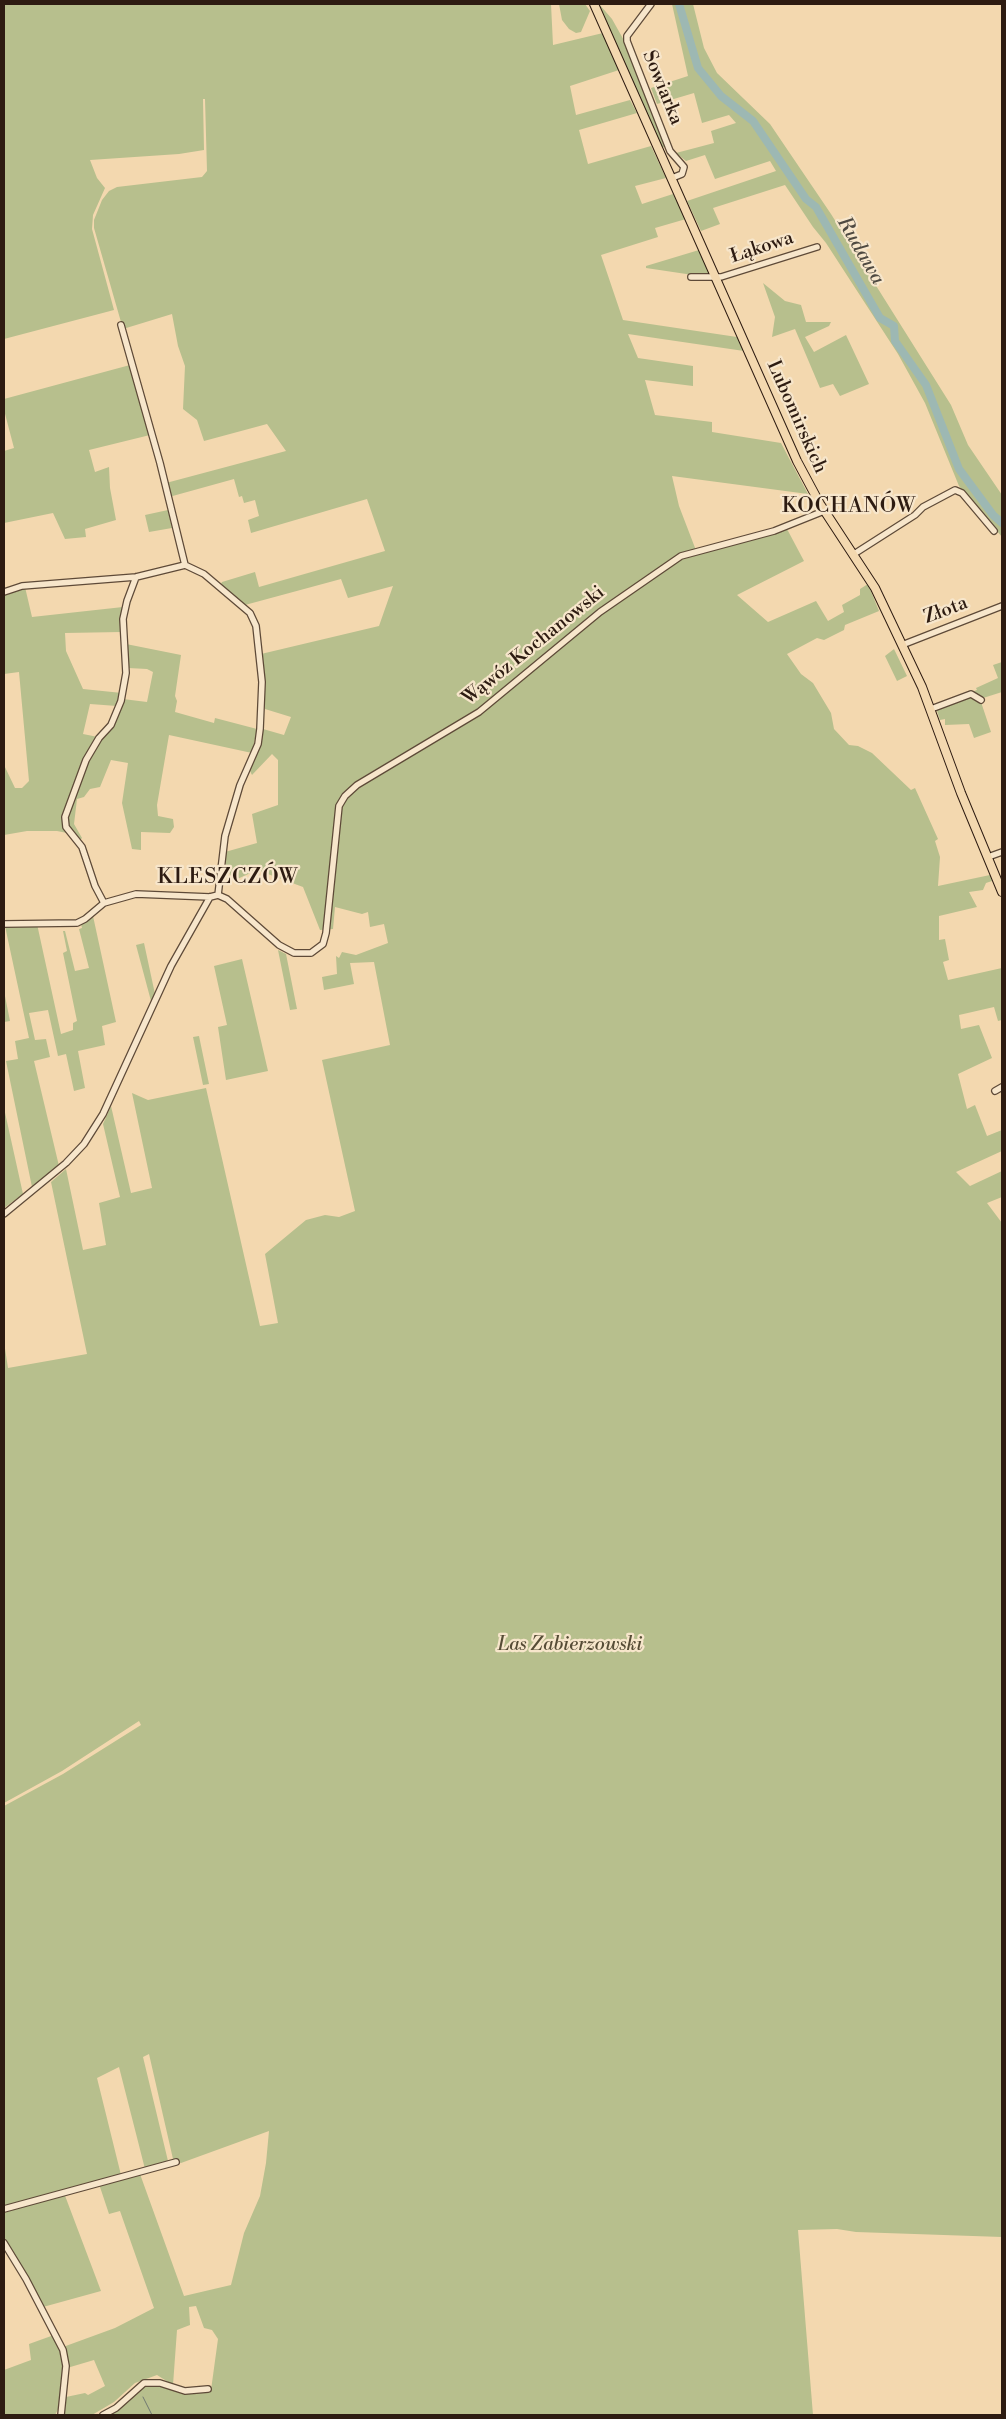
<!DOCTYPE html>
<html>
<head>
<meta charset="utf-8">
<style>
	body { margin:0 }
	#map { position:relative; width:1006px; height:2419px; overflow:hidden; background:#f3d8af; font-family:"Libre Bodoni",serif }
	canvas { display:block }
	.frame { position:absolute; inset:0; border:5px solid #2d1b11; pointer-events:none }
</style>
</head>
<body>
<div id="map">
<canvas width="1006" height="2419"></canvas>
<div class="frame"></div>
</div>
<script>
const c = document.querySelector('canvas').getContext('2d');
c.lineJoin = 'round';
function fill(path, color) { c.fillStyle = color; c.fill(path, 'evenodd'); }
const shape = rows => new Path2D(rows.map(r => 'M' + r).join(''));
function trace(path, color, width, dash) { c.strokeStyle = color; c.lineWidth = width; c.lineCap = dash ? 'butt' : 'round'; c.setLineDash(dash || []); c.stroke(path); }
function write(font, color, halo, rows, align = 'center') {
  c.font = font + ' "Libre Bodoni",serif'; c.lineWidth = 4.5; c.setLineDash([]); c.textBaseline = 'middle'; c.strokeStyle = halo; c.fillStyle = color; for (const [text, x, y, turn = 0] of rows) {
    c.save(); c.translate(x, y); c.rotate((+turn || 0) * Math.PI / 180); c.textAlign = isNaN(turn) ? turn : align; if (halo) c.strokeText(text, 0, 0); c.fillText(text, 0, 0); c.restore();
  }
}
fill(shape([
	[4,4,551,4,553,45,603,33,619,70,570,86,576,115,630,100,637,113,579,130,588,164,651,146,666,178,635,186,642,204,673,194,686,219,655,228,658,237,601,255,623,320,737,337,744,351,628,334,638,358,693,366,693,386,645,380,655,415,712,422,712,432,781,443,808,494,672,476,679,506,697,553,787,529,804,561,737,595,768,622,816,601,828,621,844,612,842,605,860,595,860,589,868,584,879,611,845,625,844,630,824,640,817,638,787,654,801,674,813,683,831,713,834,729,849,745,858,746,872,753,911,790,915,788,938,839,935,841,940,857,938,886,990,875,992,881,986,883,983,890,969,892,977,907,939,916,939,940,945,939,949,960,943,962,948,980,1002,968,1002,1020,998,1021,994,1007,959,1015,961,1029,979,1025,992,1058,958,1074,967,1109,975,1105,987,1136,1002,1130,1002,1151,956,1172,970,1186,1002,1171,1002,1197,987,1203,1002,1223,1002,2237,856,2232,837,2229,798,2230,813,2415,107,2415,145,2385,160,2385,198,2393,211,2390,218,2339,212,2330,204,2328,196,2306,189,2307,190,2325,177,2330,173,2385,157,2375,135,2383,114,2402,92,2415,62,2415,66,2397,85,2393,88,2395,105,2386,94,2360,67,2368,63,2347,115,2328,154,2308,120,2211,109,2214,99,2184,140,2174,184,2296,231,2285,244,2233,260,2196,266,2163,269,2131,181,2163,173,2159,149,2054,143,2057,168,2161,145,2169,119,2067,97,2078,121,2175,15,2203,4,2208,4,1806,63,1774,141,1725,139,1721,62,1771,4,1803,4,1342,8,1368,87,1354,51,1182,66,1169,83,1250,106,1245,99,1203,120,1197,103,1124,111,1106,131,1193,152,1188,132,1093,148,1100,206,1088,260,1326,278,1323,265,1254,306,1220,325,1215,339,1217,355,1211,322,1060,390,1045,374,962,350,963,354,984,324,990,322,977,337,974,336,956,339,958,342,952,356,955,388,943,384,924,370,927,368,912,362,914,335,907,333,929,320,930,303,887,257,870,233,881,224,861,225,852,257,843,252,814,278,805,278,760,272,754,252,775,249,769,263,729,284,735,291,717,265,709,261,654,379,626,393,586,348,598,341,579,245,605,220,586,222,582,255,572,259,587,385,551,367,499,251,533,248,520,259,516,255,500,244,503,242,496,239,497,234,479,169,497,166,483,286,451,267,424,204,441,197,420,183,409,185,366,178,346,172,314,123,329,94,228,94,220,102,200,109,191,117,187,202,177,207,171,205,99,203,99,204,150,179,154,90,160,97,178,105,188,93,215,92,229,114,310,4,339],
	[559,4,585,4,590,11,581,32,576,33,569,29,562,20],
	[599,4,612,19,626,44,666,146,662,148],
	[672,4,693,4,704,48,717,73,770,124,831,214,951,405,968,445,1002,495,1002,537,959,486,925,403,898,354,826,243,813,227,785,185,713,208,720,224,701,231,687,201,776,171,770,161,715,179,705,155,686,161,676,153,714,143,711,131,736,123,729,115,702,123,694,93,657,104,651,88,688,76],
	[699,250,710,274,693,275,646,268,646,266],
	[763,283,785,301,801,305,806,322,831,322,829,326,805,337,814,352,846,335,869,384,840,396,833,384,820,388,795,329,772,337,775,317],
	[130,365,150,435,89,450,95,472,109,467,110,488,116,520,85,529,86,537,65,539,53,513,4,523,4,451,14,448,4,410,4,399],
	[168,510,172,528,149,532,145,515],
	[25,587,32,617,123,607,121,632,65,633,66,651,83,689,122,693,117,706,90,704,83,734,98,737,110,729,117,720,123,699,147,702,153,672,147,669,128,668,126,644,181,655,175,696,177,701,175,712,214,723,215,718,257,729,252,753,169,735,157,805,158,816,173,819,174,827,170,833,141,832,141,850,132,849,122,803,128,763,111,760,100,787,90,789,84,797,77,799,74,824,82,838,77,843,67,833,57,831,27,831,4,835,4,765,15,788,22,788,29,781,19,672,4,674,4,594],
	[894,649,907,676,897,681,885,656],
	[1002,662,1002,692,980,699,991,732,974,738,969,724,945,725,945,719,940,720,935,705,977,690,976,688,998,678,993,665],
	[93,916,116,1022,102,1026,105,1045,78,1051,85,1088,74,1091,66,1054,58,1056,48,1010,29,1013,35,1040,46,1039,50,1057,34,1061,59,1166,32,1187,6,1061,18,1059,15,1041,29,1038,5,926,37,924,61,1034,73,1030,73,1023,77,1021,63,953,67,951,63,931,65,931,75,971,89,968,79,929,82,928,81,924],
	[144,943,155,994,151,1001,136,945],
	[278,950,286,954,297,1009,290,1010],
	[242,959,268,1071,226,1080,218,1027,227,1025,214,966],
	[4,991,10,1021,4,1022],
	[199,1036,209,1084,203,1085,193,1037],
	[4,1108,23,1194,4,1208],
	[64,2193,101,2291,43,2307,4,2240,4,2213],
	[54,2335,62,2352,65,2369,61,2404,55,2415,4,2415,4,2370,31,2360,29,2344]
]), '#b7bf8d');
trace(shape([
	[143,2397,152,2415]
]), '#707972', 1);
trace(shape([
	[679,4,698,68,721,96,753,121,806,199,816,207,880,318,894,326,895,341,926,385,959,469,993,515,1002,523]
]), '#9db8b3', 8);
const minor = shape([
	[651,4,627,36,627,41,670,151,684,167,682,174,672,178],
	[691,277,721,277,817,247],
	[121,325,160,463,185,565],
	[854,554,915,515,923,507,955,490,962,493,994,531],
	[4,592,22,586,136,577,185,565,204,574,250,613,256,626,262,682,260,729,258,744,240,785,225,836,218,895],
	[902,645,1002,606],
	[931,709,971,694,981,700],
	[988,857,1002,852],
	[104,903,95,886,82,847,66,827,65,817,86,760,99,738,111,725,121,701,126,673,123,619,127,601,136,577],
	[4,924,77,923,85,919,104,903,136,894,210,897,218,895,227,899,279,945,294,953,311,953,323,944,326,933,339,806,345,796,357,785,479,712,600,612,681,556,774,531,824,511],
	[995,1091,1002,1087],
	[4,1214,66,1163,84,1144,103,1114,171,966,210,897],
	[4,2209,176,2162],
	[4,2243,26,2279,63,2350,66,2366,61,2415],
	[103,2415,116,2408,144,2383,160,2383,185,2391,208,2389]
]);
const major = shape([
	[594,4,797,461,820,504,875,588,922,687,961,793,1002,892]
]);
trace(minor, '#5e4a38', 8);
trace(major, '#2d1b11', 10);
trace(minor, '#f7e6cb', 5.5);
trace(major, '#f3d8af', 8);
write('19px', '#2d1b11', '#f7e6cb', [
	["Sowiarka",662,88,68],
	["Łąkowa",762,248,-18],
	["Lubomirskich",796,417,66],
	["Złota",946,611,-21],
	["Wąwóz Kochanowski",534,646,-39]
]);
write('italic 19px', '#564c36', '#f7e6cb', [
	["Las Zabierzowski",570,1645]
]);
write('italic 20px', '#4f4a42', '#f7e6cb', [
	["Rudawa",860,251,60]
]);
c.letterSpacing = '1px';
write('21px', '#2d1b11', '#f7e6cb', [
	["KOCHANÓW",849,507],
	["KLESZCZÓW",228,878]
]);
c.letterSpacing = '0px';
</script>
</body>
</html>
